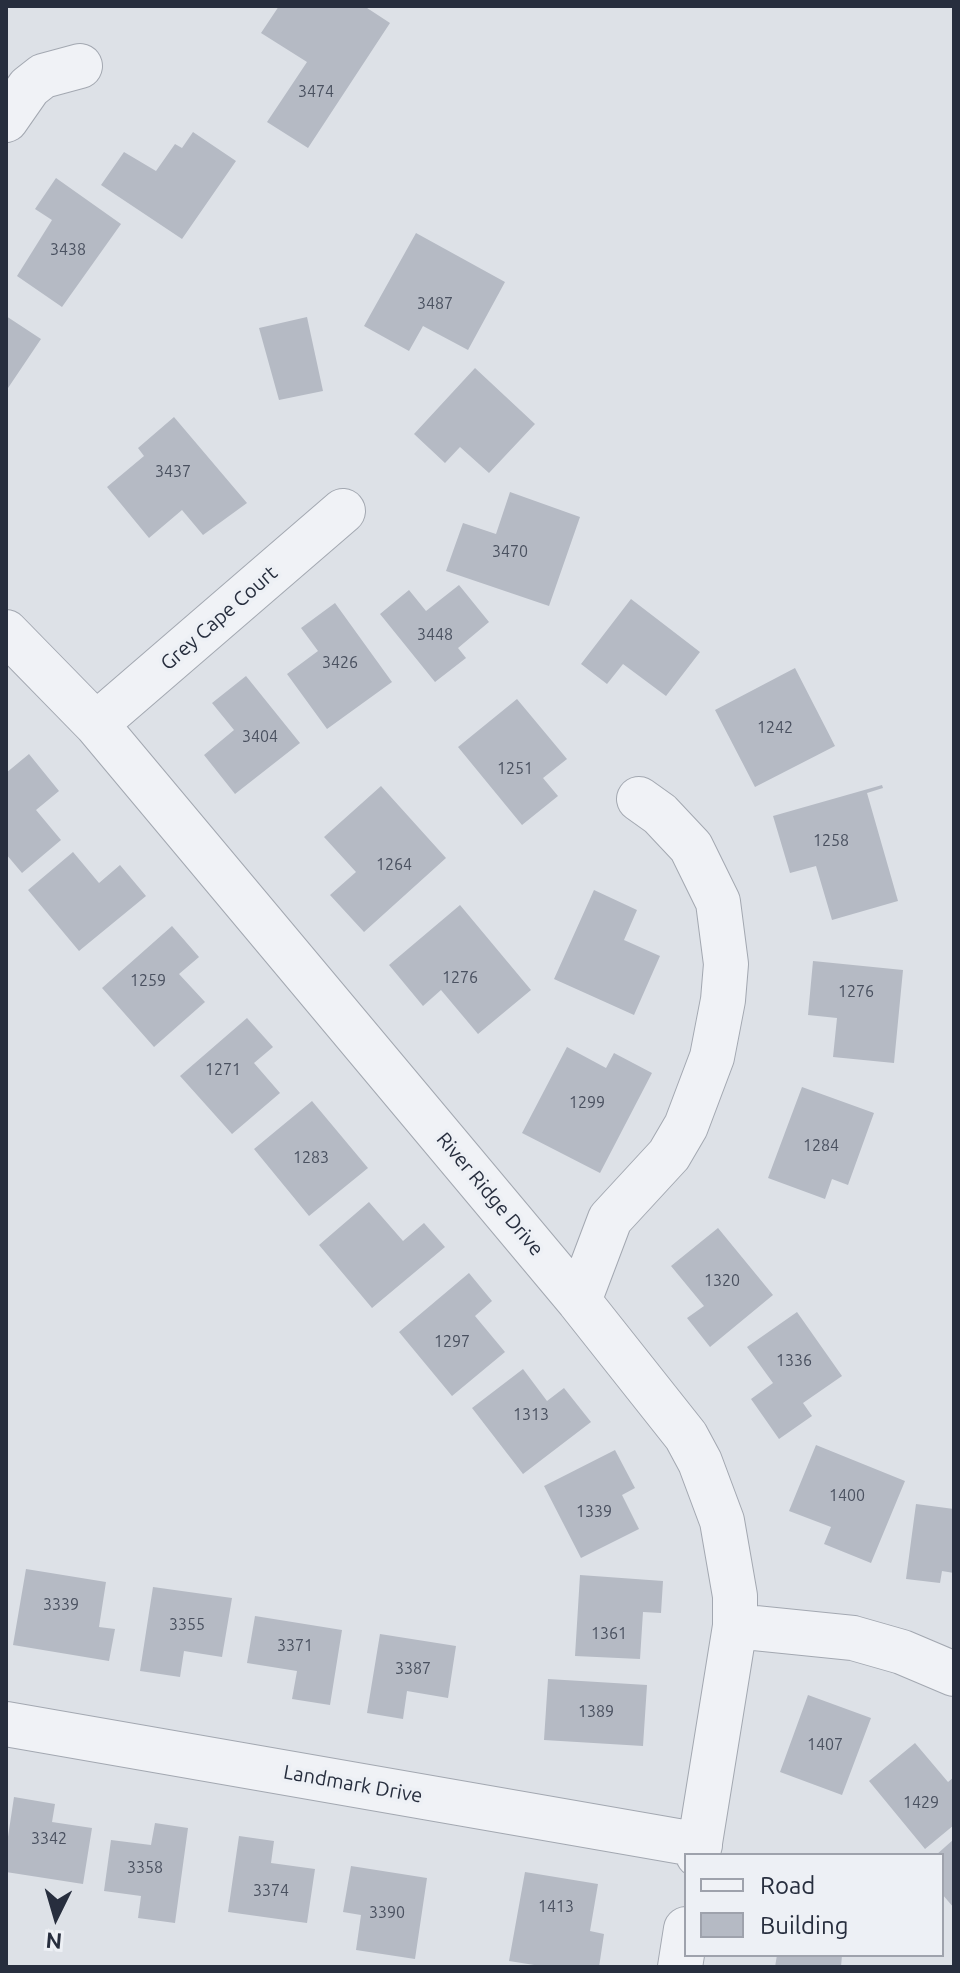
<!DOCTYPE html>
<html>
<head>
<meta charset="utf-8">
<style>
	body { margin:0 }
	#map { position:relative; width:960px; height:1973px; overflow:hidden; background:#dde1e7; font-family:Ubuntu,sans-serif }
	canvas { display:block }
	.frame { position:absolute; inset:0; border:8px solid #272e3e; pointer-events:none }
	.legend { position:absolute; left:684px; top:1853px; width:260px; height:104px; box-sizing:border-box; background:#edf0f5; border:2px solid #9ea2ac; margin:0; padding:10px 14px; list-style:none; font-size:24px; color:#272e3e }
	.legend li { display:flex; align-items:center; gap:16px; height:40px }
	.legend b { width:40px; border:2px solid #9ea2ac }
	.north { position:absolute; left:16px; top:1877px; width:80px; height:80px; -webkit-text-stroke:6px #edf0f5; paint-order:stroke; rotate:185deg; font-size:22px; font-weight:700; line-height:32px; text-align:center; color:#272e3e }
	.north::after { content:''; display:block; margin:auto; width:28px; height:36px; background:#272e3e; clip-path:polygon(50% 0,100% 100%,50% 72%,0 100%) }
</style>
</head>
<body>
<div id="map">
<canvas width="960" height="1973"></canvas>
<div class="frame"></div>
<ul class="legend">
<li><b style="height:10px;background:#f0f2f6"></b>Road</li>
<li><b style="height:22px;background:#b5bac4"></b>Building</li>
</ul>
<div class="north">N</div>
</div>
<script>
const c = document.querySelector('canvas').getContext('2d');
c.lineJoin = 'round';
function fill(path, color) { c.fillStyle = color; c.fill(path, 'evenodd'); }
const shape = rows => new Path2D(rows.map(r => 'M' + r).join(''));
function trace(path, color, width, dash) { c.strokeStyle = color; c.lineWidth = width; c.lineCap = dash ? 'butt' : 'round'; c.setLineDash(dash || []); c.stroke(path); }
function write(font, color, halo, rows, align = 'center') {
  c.font = font + ' Ubuntu,sans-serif'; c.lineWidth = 7; c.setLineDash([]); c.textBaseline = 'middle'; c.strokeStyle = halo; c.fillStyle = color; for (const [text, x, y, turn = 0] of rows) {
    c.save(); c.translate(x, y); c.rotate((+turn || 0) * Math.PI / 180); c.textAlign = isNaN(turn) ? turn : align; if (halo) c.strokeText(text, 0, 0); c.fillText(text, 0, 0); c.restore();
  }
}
fill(shape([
	[279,6,364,6,390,23,308,148,267,122,307,62,261,33],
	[193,132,236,161,182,239,101,185,124,152,156,171,175,144,182,148],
	[56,178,121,224,62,307,17,276,52,220,35,209],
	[416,233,505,282,468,350,423,326,409,351,364,326],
	[6,316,41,339,6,391],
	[307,317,323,391,279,400,259,328],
	[475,368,535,424,489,473,460,447,445,463,414,434],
	[174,417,247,503,203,535,182,510,149,538,107,487,144,456,138,448],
	[510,492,580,517,549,606,446,571,463,523,496,534],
	[459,585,489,622,458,648,466,658,435,682,380,614,409,590,426,611],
	[631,599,700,652,666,696,623,664,607,684,581,664],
	[335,603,392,682,327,729,287,674,318,651,301,628],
	[795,668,835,746,755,787,715,710],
	[246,676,300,743,235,794,204,755,234,730,212,703],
	[517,699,567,759,543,778,558,796,522,825,458,747],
	[29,754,59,791,36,810,61,840,22,873,6,854,6,773],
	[882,785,883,788,867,793,898,901,832,920,816,866,790,873,773,816],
	[381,786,446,858,364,932,330,895,356,872,324,837],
	[73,852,99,883,120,865,146,896,79,951,28,890],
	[594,890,637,910,624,940,660,956,634,1015,554,979],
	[460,905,531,990,478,1034,441,990,423,1006,389,965],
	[172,926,199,957,179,974,205,1002,154,1047,102,988],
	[813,961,903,970,894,1063,833,1057,837,1018,808,1015],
	[247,1018,273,1047,254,1063,280,1093,232,1134,180,1076],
	[567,1047,606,1068,614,1053,652,1073,600,1173,522,1133],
	[802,1087,874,1113,848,1185,832,1179,825,1199,768,1178],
	[312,1101,368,1168,309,1216,254,1149],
	[369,1202,403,1241,424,1223,445,1247,372,1308,319,1245],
	[718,1228,773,1295,710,1347,687,1318,704,1306,671,1266],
	[469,1273,492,1301,475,1316,505,1352,452,1396,399,1332],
	[797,1312,842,1376,803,1403,812,1416,779,1439,751,1399,773,1383,747,1347],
	[523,1369,547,1401,564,1388,591,1422,523,1474,472,1408],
	[816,1445,905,1481,871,1563,824,1544,831,1527,789,1511],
	[615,1450,635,1488,622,1495,639,1529,581,1558,544,1486],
	[916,1504,954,1509,954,1573,942,1571,940,1583,906,1579],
	[26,1569,106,1582,99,1627,115,1629,109,1661,13,1645],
	[580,1575,663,1581,661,1613,643,1612,640,1659,575,1656],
	[153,1587,232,1598,222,1657,184,1651,180,1677,140,1671],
	[255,1616,342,1630,330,1705,292,1699,297,1671,247,1663],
	[380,1634,456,1646,448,1698,407,1691,403,1719,367,1713],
	[548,1679,647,1685,643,1746,544,1740],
	[808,1695,871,1718,842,1795,780,1772],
	[915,1743,948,1782,954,1777,954,1825,925,1849,869,1781],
	[14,1797,55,1804,52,1822,92,1828,83,1884,6,1872,6,1850],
	[155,1823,188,1828,175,1923,138,1918,141,1896,104,1891,111,1840,151,1845],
	[239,1836,274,1841,271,1863,315,1869,307,1923,228,1912],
	[954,1839,954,1908,942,1894,942,1855,936,1855],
	[351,1866,427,1878,415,1959,356,1950,361,1915,343,1912],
	[525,1872,598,1884,590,1931,604,1934,599,1967,547,1967,509,1961],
	[777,1955,842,1955,841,1967,775,1967]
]), '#b5bac4');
const minor = shape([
	[6,120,29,87,43,76,80,66],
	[6,632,96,724,579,1301,686,1436,700,1462,722,1521,735,1596,735,1626,698,1855],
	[96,724,343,511],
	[579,1301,610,1219,669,1155,686,1126,712,1057,723,1000,726,964,718,902,691,847,660,814,639,799],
	[735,1626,853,1638,902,1652,954,1674],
	[6,1724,700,1845],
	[680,1967,686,1929]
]);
trace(minor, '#a3a8b1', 46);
trace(minor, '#f0f2f6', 44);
write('16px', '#4a5160', null, [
	["3474",316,92],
	["3438",68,250],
	["3487",435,304],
	["3437",173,472],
	["3470",510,552],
	["3448",435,635],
	["3426",340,663],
	["1242",775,728],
	["3404",260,737],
	["1251",515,769],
	["1258",831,841],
	["1264",394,865],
	["1276",460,978],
	["1259",148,981],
	["1276",856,992],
	["1271",223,1070],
	["1299",587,1103],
	["1284",821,1146],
	["1283",311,1158],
	["1320",722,1281],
	["1297",452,1342],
	["1336",794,1361],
	["1313",531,1415],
	["1400",847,1496],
	["1339",594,1512],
	["3339",61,1605],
	["3355",187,1625],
	["1361",609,1634],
	["3371",295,1646],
	["3387",413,1669],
	["1389",596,1712],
	["1407",825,1745],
	["1429",921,1803],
	["3342",49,1839],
	["3358",145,1868],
	["3374",271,1891],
	["1413",556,1907],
	["3390",387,1913]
]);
write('20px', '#272e3e', '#edf0f5', [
	["Grey Cape Court",219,618,-41],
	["River Ridge Drive",490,1194,50],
	["Landmark Drive",353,1784,10]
]);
</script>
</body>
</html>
